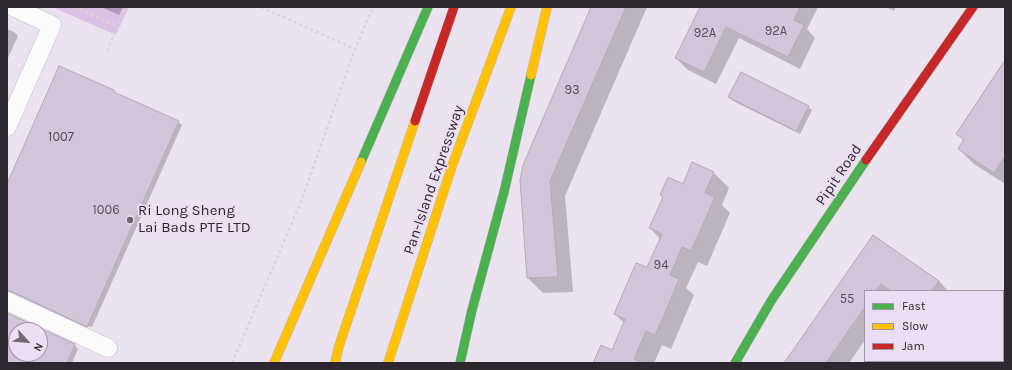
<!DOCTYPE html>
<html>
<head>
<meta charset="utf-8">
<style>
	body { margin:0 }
	#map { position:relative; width:1012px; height:370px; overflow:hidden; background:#eae2ee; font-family:Karla,sans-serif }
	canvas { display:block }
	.frame { position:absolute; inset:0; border:8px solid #2d282f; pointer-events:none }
	.legend { position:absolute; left:864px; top:290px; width:140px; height:72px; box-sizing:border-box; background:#ebdef2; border:1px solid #9f95a4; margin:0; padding:5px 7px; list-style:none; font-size:12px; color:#2d282f }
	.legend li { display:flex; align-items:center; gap:8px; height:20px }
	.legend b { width:20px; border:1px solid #9f95a4 }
	.north { position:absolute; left:8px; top:322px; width:40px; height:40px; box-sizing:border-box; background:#ebdef2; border:1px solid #9f95a4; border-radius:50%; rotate:117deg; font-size:11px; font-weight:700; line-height:16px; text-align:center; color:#2d282f }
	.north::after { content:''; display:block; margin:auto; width:14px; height:18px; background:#6f6972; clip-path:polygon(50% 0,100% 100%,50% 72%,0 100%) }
</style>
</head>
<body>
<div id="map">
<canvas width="1012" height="370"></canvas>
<div class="frame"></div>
<ul class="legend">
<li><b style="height:5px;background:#4caf50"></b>Fast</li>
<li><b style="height:5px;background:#ffc107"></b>Slow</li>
<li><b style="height:5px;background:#c62828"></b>Jam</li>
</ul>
<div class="north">N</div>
</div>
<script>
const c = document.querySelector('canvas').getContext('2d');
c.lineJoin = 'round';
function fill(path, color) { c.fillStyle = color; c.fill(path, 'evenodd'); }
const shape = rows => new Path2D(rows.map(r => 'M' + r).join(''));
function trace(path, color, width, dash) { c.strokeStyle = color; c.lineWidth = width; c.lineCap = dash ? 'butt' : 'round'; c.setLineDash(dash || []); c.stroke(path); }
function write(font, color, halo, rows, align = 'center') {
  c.font = font + ' Karla,sans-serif'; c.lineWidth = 4; c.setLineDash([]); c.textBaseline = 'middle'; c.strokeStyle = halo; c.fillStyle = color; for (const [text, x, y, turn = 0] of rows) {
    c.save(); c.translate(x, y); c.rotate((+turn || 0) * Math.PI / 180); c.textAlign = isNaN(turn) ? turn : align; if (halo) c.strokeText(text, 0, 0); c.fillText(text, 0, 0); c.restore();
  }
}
fill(shape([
	[52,7,129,7,116,35]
]), '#d9c0e5');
fill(shape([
	[101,7,123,7,119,15],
	[592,7,647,7,565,196,573,292,543,293,528,278,521,180],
	[701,7,818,7,807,29,815,38,800,69,739,38,716,84,688,70,676,58],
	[886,7,896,7,894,11],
	[7,29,14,32,18,36,7,60],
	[1005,62,1005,184,974,164,959,149,964,141,958,134],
	[114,91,118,95,178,122,182,125,92,327,88,326,87,328,16,295,11,294,7,295,7,186],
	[730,97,808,107,812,110,800,134,733,101],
	[693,164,714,173,729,188,722,205,730,213,707,266,698,262,686,288,694,295,671,349,662,345,654,363,594,363,612,351,624,323,615,314,648,269,660,239,650,228,683,185],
	[873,236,939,281,948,291,865,291,865,340,849,363,785,363],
	[7,314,75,345,78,349,72,363,7,363],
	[16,330,40,330,40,354,16,354]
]), '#0003');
const building = shape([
	[591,7,626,7,550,181,558,277,527,278,520,180,523,165,591,7],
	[700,7,800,7,794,20,804,25,788,57,726,27,704,72,675,58,700,7],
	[1005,60,1005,156,994,173,958,149,964,139,956,134,1005,60],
	[59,66,114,90,114,92,179,121,87,327,11,291,7,291,7,184,59,66],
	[741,72,809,106,796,131,728,97,741,72],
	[692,162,714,172,705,193,715,197,691,251,682,247,670,275,679,279,665,313,655,335,646,331,634,359,642,363,593,363,601,345,612,350,625,319,614,314,636,263,647,267,662,234,649,228,663,197,660,195,668,177,683,184,692,162],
	[873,235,939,281,932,291,891,291,881,284,876,291,865,291,865,307,826,363,784,363,873,235],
	[7,313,75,344,67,363,7,363,7,313],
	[16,330,40,330,40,354,16,354,16,330]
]);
fill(building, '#d3c5d9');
trace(building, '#b1abb3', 1);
const street = shape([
	[7,127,52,25,13,7],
	[7,301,108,348]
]);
const fast = shape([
	[361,162,428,7],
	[460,363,472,310,504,192,531,75],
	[735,363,771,301,866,160]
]);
const slow = shape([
	[531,75,547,7],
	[274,363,361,162],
	[335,363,339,346,415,121],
	[388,363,452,166,511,7]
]);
const jam = shape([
	[415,121,454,7],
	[866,160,973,7]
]);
trace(street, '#bcb7bf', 19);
trace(fast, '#bcb7bf', 10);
trace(slow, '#bcb7bf', 10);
trace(jam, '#bcb7bf', 10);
trace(shape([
	[74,7,118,26],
	[261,7,355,49],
	[107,51,126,7],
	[232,363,301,202,355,49,373,7]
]), '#d6d4d8', 2.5, [3, 3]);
trace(street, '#fcfbfc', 18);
trace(fast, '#4caf50', 9);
trace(slow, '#ffc107', 9);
trace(jam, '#c62828', 9);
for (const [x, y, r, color] of [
	[130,220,4,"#6f6972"]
]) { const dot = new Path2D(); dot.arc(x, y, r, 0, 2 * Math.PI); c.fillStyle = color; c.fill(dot); trace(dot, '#ebdef2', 1.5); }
write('13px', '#564f5a', null, [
	["92A",776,31],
	["92A",705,33],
	["93",572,90],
	["1007",61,137],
	["1006",106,210],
	["94",661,265],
	["55",847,299]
]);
write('15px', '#2d282f', '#ebdef2', [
	["Pipit Road",839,175,-56],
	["Pan-Island Expressway",434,180,-71]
]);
write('15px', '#2d282f', '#ebdef2', [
	["Ri Long Sheng",138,211],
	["Lai Bads PTE LTD",138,228]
], 'left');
</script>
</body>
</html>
